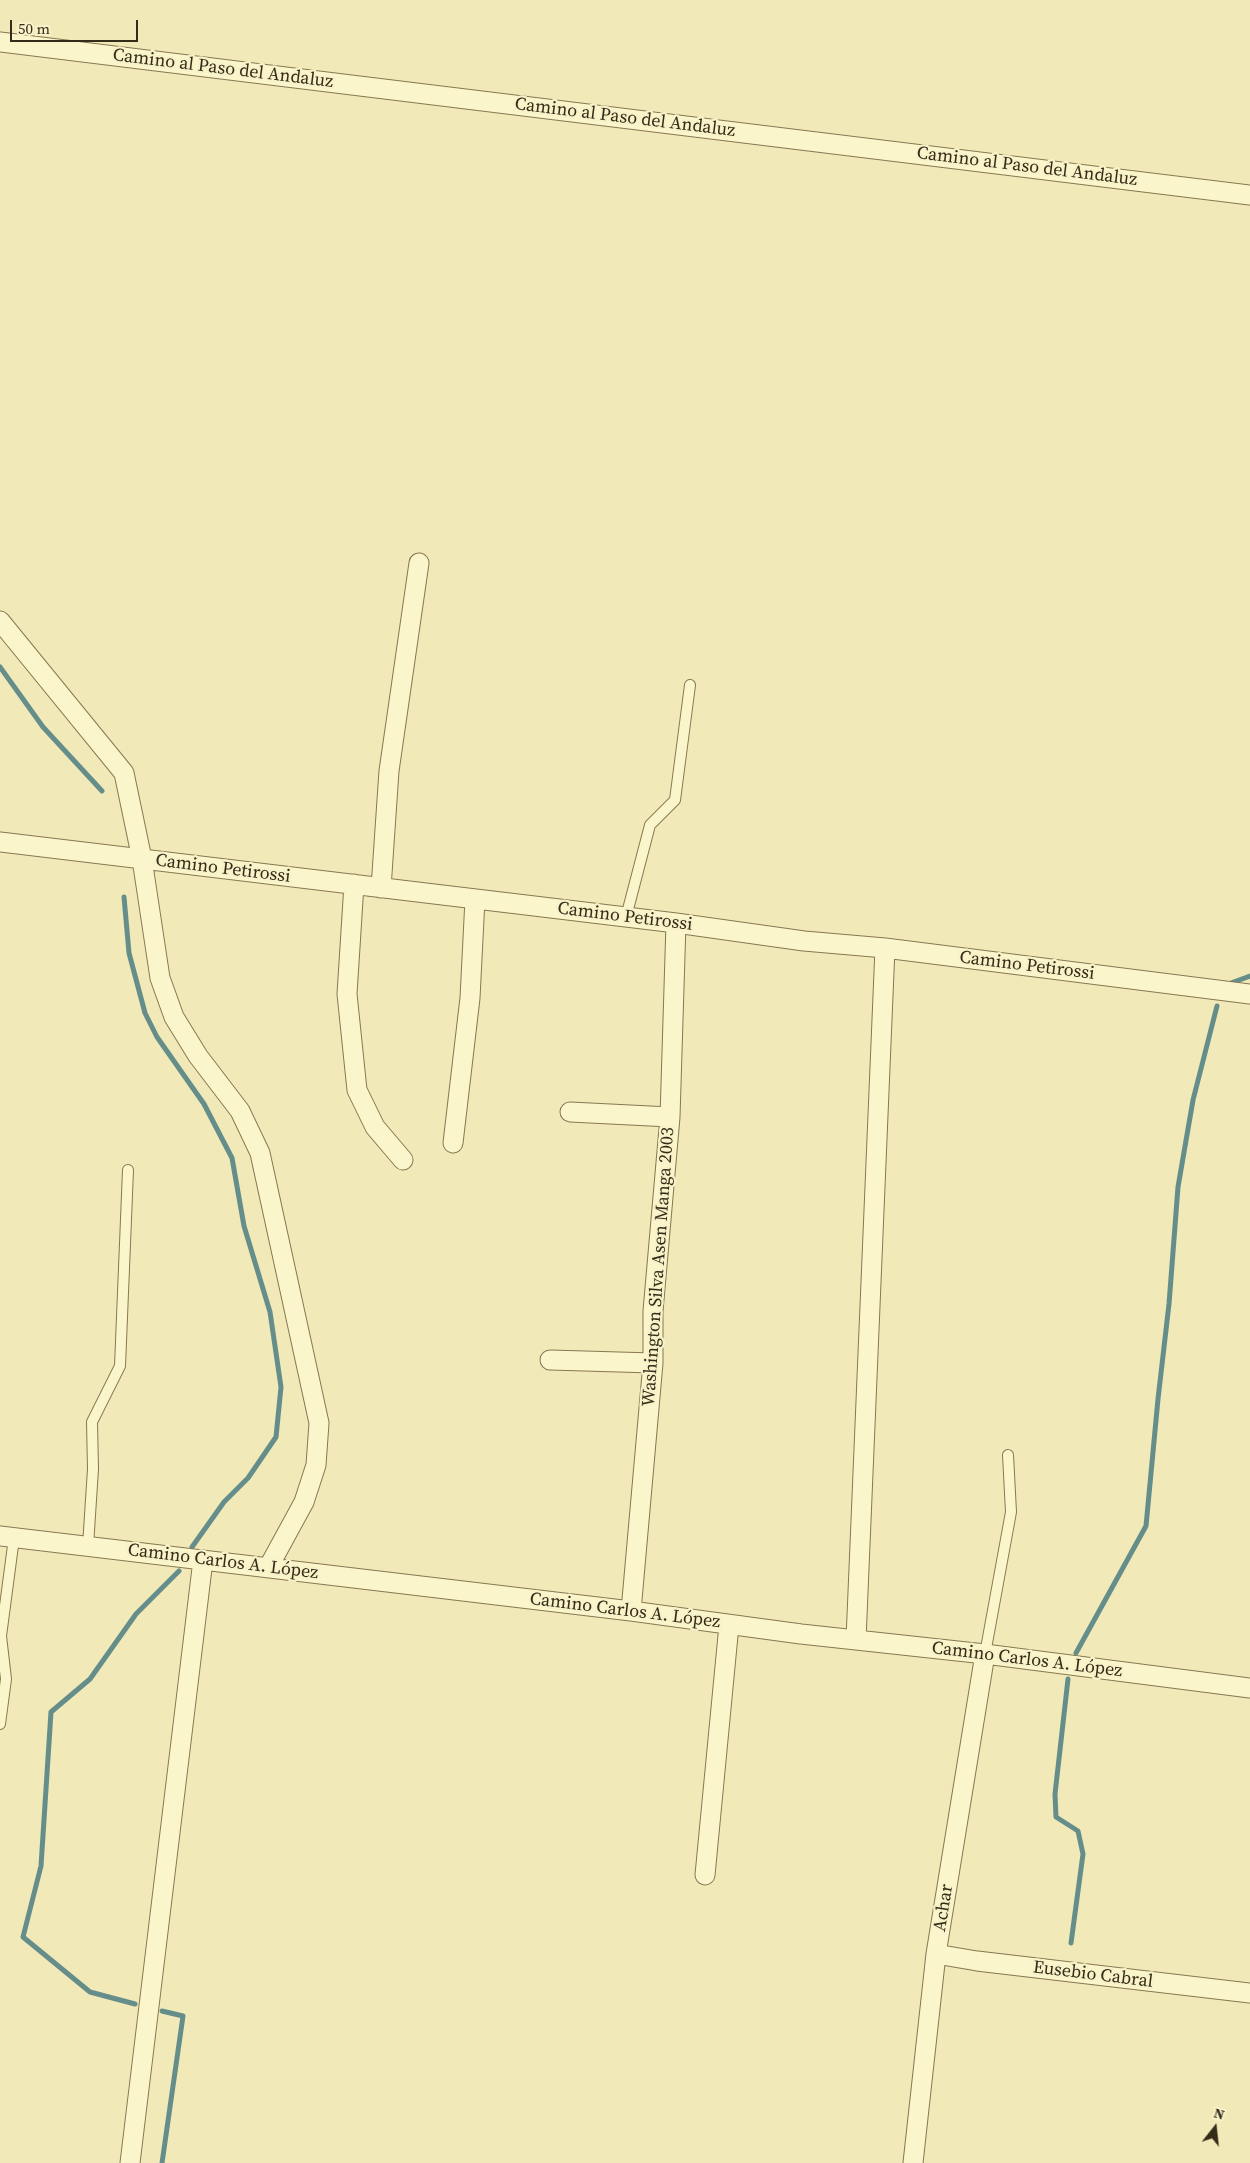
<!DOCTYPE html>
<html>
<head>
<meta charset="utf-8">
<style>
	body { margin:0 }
	#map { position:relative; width:1250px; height:2163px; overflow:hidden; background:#f1e9b8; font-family:"Source Serif 4",serif }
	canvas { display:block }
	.north { position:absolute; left:1190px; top:2103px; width:50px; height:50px; -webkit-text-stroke:4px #f8f2c8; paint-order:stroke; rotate:16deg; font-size:14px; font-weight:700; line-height:20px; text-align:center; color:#352b19 }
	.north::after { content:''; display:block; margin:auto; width:18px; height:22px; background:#352b19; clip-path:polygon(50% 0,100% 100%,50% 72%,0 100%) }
	.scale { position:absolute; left:10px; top:20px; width:128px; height:22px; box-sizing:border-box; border:2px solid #352b19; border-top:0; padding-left:6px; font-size:15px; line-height:18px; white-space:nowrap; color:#352b19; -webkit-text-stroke:4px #f8f2c8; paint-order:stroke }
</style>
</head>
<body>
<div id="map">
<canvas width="1250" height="2163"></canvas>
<div class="north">N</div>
<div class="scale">50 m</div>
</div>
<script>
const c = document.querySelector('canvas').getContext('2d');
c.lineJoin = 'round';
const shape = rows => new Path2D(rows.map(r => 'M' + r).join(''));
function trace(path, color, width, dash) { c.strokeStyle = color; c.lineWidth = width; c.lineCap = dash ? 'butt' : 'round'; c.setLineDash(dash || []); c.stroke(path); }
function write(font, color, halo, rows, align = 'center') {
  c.font = font + ' "Source Serif 4",serif'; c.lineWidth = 4.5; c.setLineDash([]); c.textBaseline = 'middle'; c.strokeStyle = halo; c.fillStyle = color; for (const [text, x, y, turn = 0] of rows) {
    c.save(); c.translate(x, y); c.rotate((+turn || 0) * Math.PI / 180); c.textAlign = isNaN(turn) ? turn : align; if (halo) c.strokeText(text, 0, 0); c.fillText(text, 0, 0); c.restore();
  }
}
trace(shape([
	[0,667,43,727,102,791],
	[124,897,129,953,145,1013,157,1037,204,1104,232,1158,244,1226,270,1312,281,1387,276,1437,248,1478,224,1502,192,1547],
	[1231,983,1250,976],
	[1076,1653,1146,1526,1158,1399,1169,1304,1178,1187,1193,1100,1217,1006],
	[1068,1679,1055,1794,1056,1817,1078,1831,1083,1854,1071,1943],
	[135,2004,90,1992,23,1937,41,1866,51,1712,90,1679,136,1614,179,1571],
	[162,2163,183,2016,162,2011]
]), '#658e8a', 5);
const service = shape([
	[626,917,650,825,675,800,690,685],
	[88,1546,93,1469,92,1422,120,1366,128,1170],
	[985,1654,1011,1512,1008,1455],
	[0,1724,6,1679,1,1636,14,1538]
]);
const minor = shape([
	[0,42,1250,195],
	[0,621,124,773,142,859,160,978,174,1017,198,1056,240,1111,260,1153,319,1423,316,1465,304,1502,268,1568],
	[0,842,676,923,804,941,885,948,1250,994],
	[354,884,347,994,357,1090,375,1127,403,1160],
	[381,888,389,771,419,563],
	[570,1112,670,1117],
	[453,1143,470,998,475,899],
	[550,1360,653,1363],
	[0,1536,631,1611,801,1634,985,1654,1250,1688],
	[631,1611,653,1363,653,1311,670,1117,676,923],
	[856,1640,885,948],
	[705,1875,729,1625],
	[936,1954,977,1961,1250,1993],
	[130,2163,203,1560],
	[913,2163,936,1954,985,1654]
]);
trace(service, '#887752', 12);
trace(minor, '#887752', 21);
trace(service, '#fbf5cc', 10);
trace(minor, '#fbf5cc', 19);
write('18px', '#352b19', '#f8f2c8', [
	["Camino al Paso del Andaluz",223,69,7],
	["Camino al Paso del Andaluz",625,118,7],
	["Camino al Paso del Andaluz",1027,167,7],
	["Camino Petirossi",223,869,7],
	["Camino Petirossi",625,917,7],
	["Camino Petirossi",1027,966,7],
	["Washington Silva Asen Manga 2003",659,1267,-86],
	["Camino Carlos A. López",223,1562,7],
	["Camino Carlos A. López",625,1611,7],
	["Camino Carlos A. López",1027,1660,7],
	["Achar",944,1908,-81],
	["Eusebio Cabral",1093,1975,7]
]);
</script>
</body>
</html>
